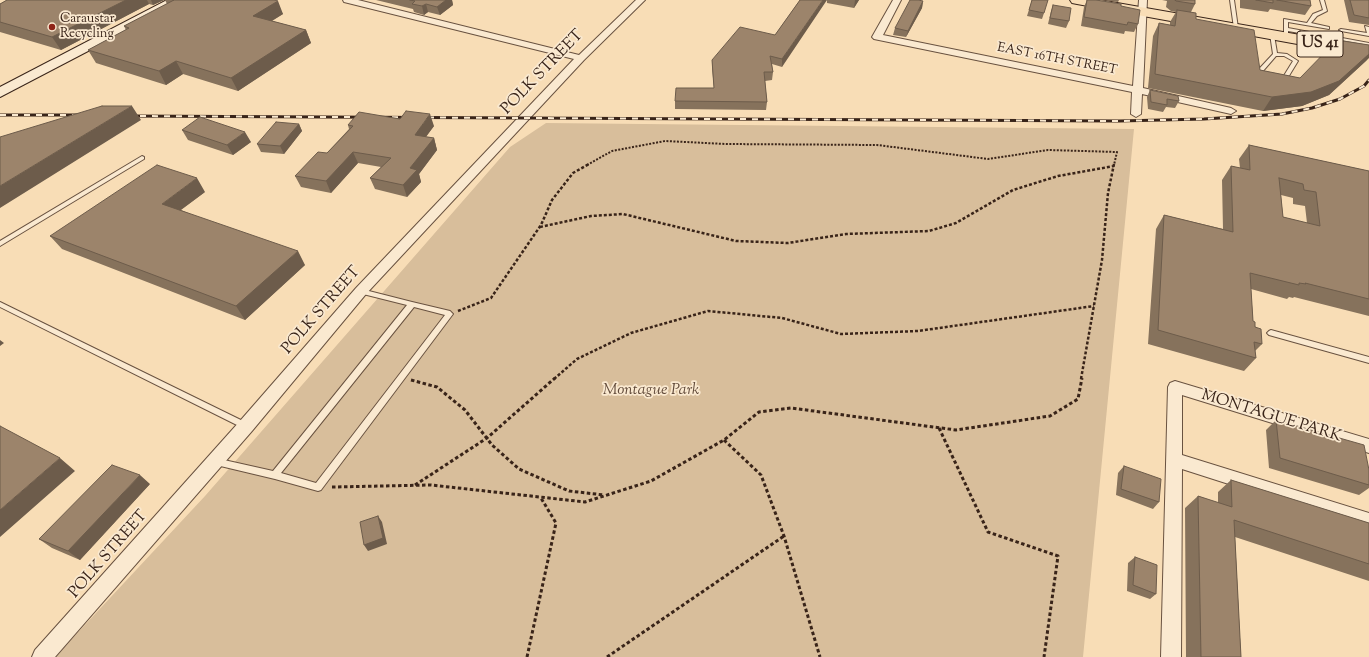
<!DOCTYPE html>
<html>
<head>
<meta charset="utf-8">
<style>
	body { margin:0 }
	canvas { display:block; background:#f8ddb6 }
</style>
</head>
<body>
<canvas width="1369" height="657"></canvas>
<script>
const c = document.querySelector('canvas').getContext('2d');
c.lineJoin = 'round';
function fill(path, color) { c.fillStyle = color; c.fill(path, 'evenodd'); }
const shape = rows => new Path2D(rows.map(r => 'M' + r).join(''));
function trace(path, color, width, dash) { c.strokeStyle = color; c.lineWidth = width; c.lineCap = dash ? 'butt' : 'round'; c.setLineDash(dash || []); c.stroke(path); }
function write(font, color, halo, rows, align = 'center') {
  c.font = font + ' "Sorts Mill Goudy",serif'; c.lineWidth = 3.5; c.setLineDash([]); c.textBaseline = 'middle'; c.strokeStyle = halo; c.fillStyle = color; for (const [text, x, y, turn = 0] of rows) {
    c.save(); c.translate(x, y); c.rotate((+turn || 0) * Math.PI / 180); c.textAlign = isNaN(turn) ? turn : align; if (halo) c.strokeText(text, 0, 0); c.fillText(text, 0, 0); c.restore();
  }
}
fill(shape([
	[546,123,1134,129,1083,657,55,657,205,496,510,147]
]), '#d8be9b');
const service = shape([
	[1230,0,1234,0,1238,28,1236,29,1234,28,1230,0],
	[1320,0,1324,0,1327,11,1317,16,1311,23,1329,27,1329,29,1288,22,1288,28,1369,43,1369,45,1288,31,1288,33,1284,33,1284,19,1307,23,1313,14,1323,10,1320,0],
	[1365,26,1369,27,1369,36,1341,31,1339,30,1341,29,1367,33,1365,26],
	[1270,34,1274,35,1277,53,1287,54,1298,61,1284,84,1276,87,1258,82,1256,76,1259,69,1273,54,1270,34],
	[1276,56,1284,56,1293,61,1280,82,1276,83,1262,80,1260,76,1263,71,1276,56],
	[142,156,144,157,144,159,0,246,0,241,142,156],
	[359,289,361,289,412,302,450,311,453,314,321,490,318,491,275,479,212,464,211,462,212,460,215,458,273,471,407,305,359,293,358,291,359,289],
	[414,307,445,315,316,483,281,473,414,307],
	[0,302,249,424,250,426,249,428,246,429,243,428,0,307,0,302],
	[1271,330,1369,357,1369,363,1269,335,1267,333,1269,331,1271,330]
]);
const minor = shape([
	[343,0,358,0,579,55,636,0,645,0,584,60,366,294,252,431,55,657,32,657,35,650,240,421,356,288,574,59,344,2,343,0],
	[893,0,901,0,883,35,1133,86,1139,0,1147,0,1143,88,1231,108,1236,111,1231,114,1142,94,1141,114,1136,117,1131,114,1132,92,874,39,872,37,893,0],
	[1175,381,1369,439,1369,453,1182,395,1182,455,1369,513,1369,529,1182,469,1181,657,1161,657,1168,387,1170,383,1175,381]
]);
const secondary = shape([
	[167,0,182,0,180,3,0,97,0,87,167,0]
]);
const primary = shape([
	[1070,0,1100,0,1369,47,1369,57,1077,4,1072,3,1070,0]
]);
trace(service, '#695240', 2);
trace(minor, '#695240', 2);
trace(secondary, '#392419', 2);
trace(primary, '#392419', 2);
trace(shape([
	[587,165,612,151,665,141,726,144,877,145,988,159,1048,150,1117,152,1114,165]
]), '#392419', 2, [2, 1.5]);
trace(shape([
	[540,227,591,216,623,214,736,241,788,243,846,234,929,231,956,223,1013,190,1058,176,1114,166],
	[458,311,491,298,541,225,552,200,573,173,589,164],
	[554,379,577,359,631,333,708,311,782,318,841,334,918,331,1094,306],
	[1081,379,1102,260,1108,193,1114,164]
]), '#392419', 2.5, [3, 2]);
trace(shape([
	[411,380,437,387,465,410,492,445,519,469,569,491,604,495],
	[939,428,988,532,1058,556,1044,657],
	[724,440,761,475,784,536,820,657],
	[415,485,487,438,555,378],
	[332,487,431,485,585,502,651,481,724,440,759,412,791,408,956,430,1050,416,1078,399,1082,378],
	[527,657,556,523,541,498],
	[607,657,784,536]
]), '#392419', 3, [3.5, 2.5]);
fill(service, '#fae9d0');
fill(minor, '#fae9d0');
fill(secondary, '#fae9d0');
fill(primary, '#f8ddb6');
const rail = shape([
	[0,115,82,115],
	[128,116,1119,121,1204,119,1282,114,1312,108,1340,99,1364,86,1369,80]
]);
trace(rail, '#392419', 3);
trace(rail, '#fae9d0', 2, [6]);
fill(shape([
	[7,0,164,0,153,5,149,4,61,50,0,32,0,4],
	[165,0,274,0,283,14,272,21,306,30,311,43,238,91,183,74,166,85,96,63,88,50,126,30,124,26,167,4],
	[376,0,452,0,453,5,440,15,428,12,424,15,414,12,413,9],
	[800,0,782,67,772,64,773,72,772,80,765,81,767,102,766,110,675,109,675,101,714,88,712,68,712,60,775,35],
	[827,0,859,0,854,8,827,3],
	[1032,0,1044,13,1042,19,1027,16],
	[1087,0,1096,0,1121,6,1138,24,1134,32,1125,31,1124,34,1081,26,1084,7],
	[1101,0,1119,0,1118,2],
	[1162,0,1195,0,1195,4,1191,12,1196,19,1260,70,1300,78,1367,60,1329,95,1302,106,1263,111,1148,88,1153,36,1159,23,1170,25,1170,22,1176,12,1171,11,1166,7,1167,1],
	[1240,0,1310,0,1311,6,1305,15,1270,9,1268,12,1240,8],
	[1344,0,1369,0,1369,25,1349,22],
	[923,1,922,8,906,37,893,35,895,28],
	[1053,5,1069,21,1066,28,1048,24,1051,11],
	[1150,90,1179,101,1175,108,1166,107,1163,112,1148,109,1147,97],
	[299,124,302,131,284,154,261,152,257,144],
	[348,125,434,126,426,137,434,138,437,150,419,174,421,182,407,197,375,189,370,178,381,167,358,163,331,193,301,187,295,176,327,153,349,129],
	[182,130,251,142,233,155,188,140],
	[1249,145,1369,171,1369,316,1294,297,1293,298,1289,297,1287,299,1251,289,1253,321,1262,344,1255,351,1256,358,1244,371,1148,344,1156,229,1164,215,1223,229,1222,180,1231,166,1240,168,1239,159],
	[1281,195,1293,198,1293,204,1305,206,1307,223,1283,217],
	[205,192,181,210,305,265,245,320,62,249,50,236],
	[1276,420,1369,470,1369,488,1359,495,1269,468,1266,430],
	[1124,466,1159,502,1153,509,1116,495,1118,473],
	[1231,480,1369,523,1369,581,1235,537,1241,657,1186,657,1185,508,1198,496,1218,503,1218,492],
	[150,484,80,560,52,548,39,539],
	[1135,557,1156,594,1150,599,1127,591,1128,563]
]), '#86725c');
fill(shape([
	[126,0,147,0,149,4,61,50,52,37],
	[151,0,164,0,153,5],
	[446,0,452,0,453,5,440,15,437,7],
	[823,0,827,0,782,67,782,59],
	[855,0,859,0,854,8],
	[278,1,283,14,258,29,253,16],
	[923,1,922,8,906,37,908,31],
	[426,4,428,12,424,15,422,6],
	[306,30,311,43,238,91,231,78],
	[1369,54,1369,58,1367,60,1329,95,1302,106,1263,111,1272,97],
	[176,61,183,74,166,85,159,71],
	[132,106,141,120,0,208,0,186],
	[430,114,434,126,418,147,415,135],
	[299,124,302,131,284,154,280,146],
	[245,132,251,142,233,155,227,145],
	[434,138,437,150,419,174,421,182,407,197,403,185,410,168],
	[353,152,358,163,331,193,326,181],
	[197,178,205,192,171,217,162,204],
	[298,251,305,265,245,320,236,306],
	[0,340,4,343,0,346],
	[60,458,75,471,0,537,0,510],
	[140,475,150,484,80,560,68,551],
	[378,516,382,522,387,544,368,551,364,545]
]), '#6d5c4b');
const building = shape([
	[7,0,126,0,52,37,0,22,0,4,7,0],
	[173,0,274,0,278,1,253,16,306,30,231,78,176,61,159,71,88,50,129,28,124,26,174,0,173,0],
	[410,0,446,0,437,7,426,4,422,6,412,4,415,1,410,0],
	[800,0,823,0,782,59,770,56,773,72,764,72,767,102,675,101,676,88,714,88,712,60,740,27,775,35,800,0],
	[910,0,918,0,923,1,908,31,895,28,910,0],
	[1032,0,1048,0,1044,13,1029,10,1032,0],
	[1087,0,1096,0,1121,4,1121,6,1140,10,1138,24,1128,22,1127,25,1084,17,1087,0],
	[1175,0,1195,0,1195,4,1176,1,1175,0],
	[1256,0,1273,0,1273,3,1256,0],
	[1277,0,1310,0,1311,6,1277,0],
	[1350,0,1369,0,1369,18,1354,15,1350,0],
	[1053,5,1071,8,1069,21,1050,18,1053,5],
	[1177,10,1196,13,1196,19,1254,30,1260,70,1300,78,1337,40,1369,45,1369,54,1339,81,1311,92,1272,97,1155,74,1159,23,1175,26,1177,10],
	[1150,90,1178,96,1179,101,1167,99,1167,105,1151,102,1150,90],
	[102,106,132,106,0,186,0,137,102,106],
	[406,111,430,114,415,135,434,138,410,168,417,170,403,185,370,178,391,158,353,152,326,181,295,176,318,152,327,153,353,126,348,125,359,112,400,119,406,111],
	[200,117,245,132,227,145,182,130,200,117],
	[276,122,299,124,280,146,257,144,276,122],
	[1249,145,1369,171,1369,299,1305,283,1306,284,1299,283,1299,285,1250,273,1253,321,1255,322,1255,327,1261,329,1262,344,1254,342,1256,358,1158,330,1164,215,1233,232,1231,166,1250,170,1249,145],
	[1279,178,1303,184,1304,190,1316,192,1320,226,1283,217,1279,178],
	[157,165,197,178,162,204,298,251,236,306,50,236,157,165],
	[1276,420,1364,445,1369,470,1369,485,1280,458,1276,420],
	[0,426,60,458,0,510,0,426],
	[112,465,140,475,68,551,39,539,112,465],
	[1124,466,1161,479,1159,502,1121,489,1124,466],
	[1231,480,1369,523,1369,564,1234,520,1241,657,1201,657,1198,496,1232,507,1231,480],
	[378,516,383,538,364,545,360,522,378,516],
	[1135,557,1157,565,1156,594,1133,585,1135,557]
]);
fill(building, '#9c846b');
trace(building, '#6d5c4b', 1);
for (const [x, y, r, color] of [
	[52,27,4,"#8f2418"]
]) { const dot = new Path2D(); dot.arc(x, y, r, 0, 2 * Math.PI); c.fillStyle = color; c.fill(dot); trace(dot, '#fae9d0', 1.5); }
write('13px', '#392419', '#fae9d0', [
	["Caraustar",60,20],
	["Recycling",60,35]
], 'left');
write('13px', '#392419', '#fae9d0', [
	["EAST 16TH STREET",1057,60,11]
]);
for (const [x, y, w] of [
	[1320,44,46]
]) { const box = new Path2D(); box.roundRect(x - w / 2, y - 13, w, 26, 3); c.fillStyle = '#fae9d0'; c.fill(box); trace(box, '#392419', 1); }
write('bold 15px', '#392419', null, [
	["US 41",1320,44]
]);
write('16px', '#392419', '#fae9d0', [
	["POLK STREET",543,73,-46],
	["POLK STREET",322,311,-49],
	["MONTAGUE PARK",1271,417,17],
	["POLK STREET",109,555,-49]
]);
write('italic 16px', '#614a3a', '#fae9d0', [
	["Montague Park",651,391]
]);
</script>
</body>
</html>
